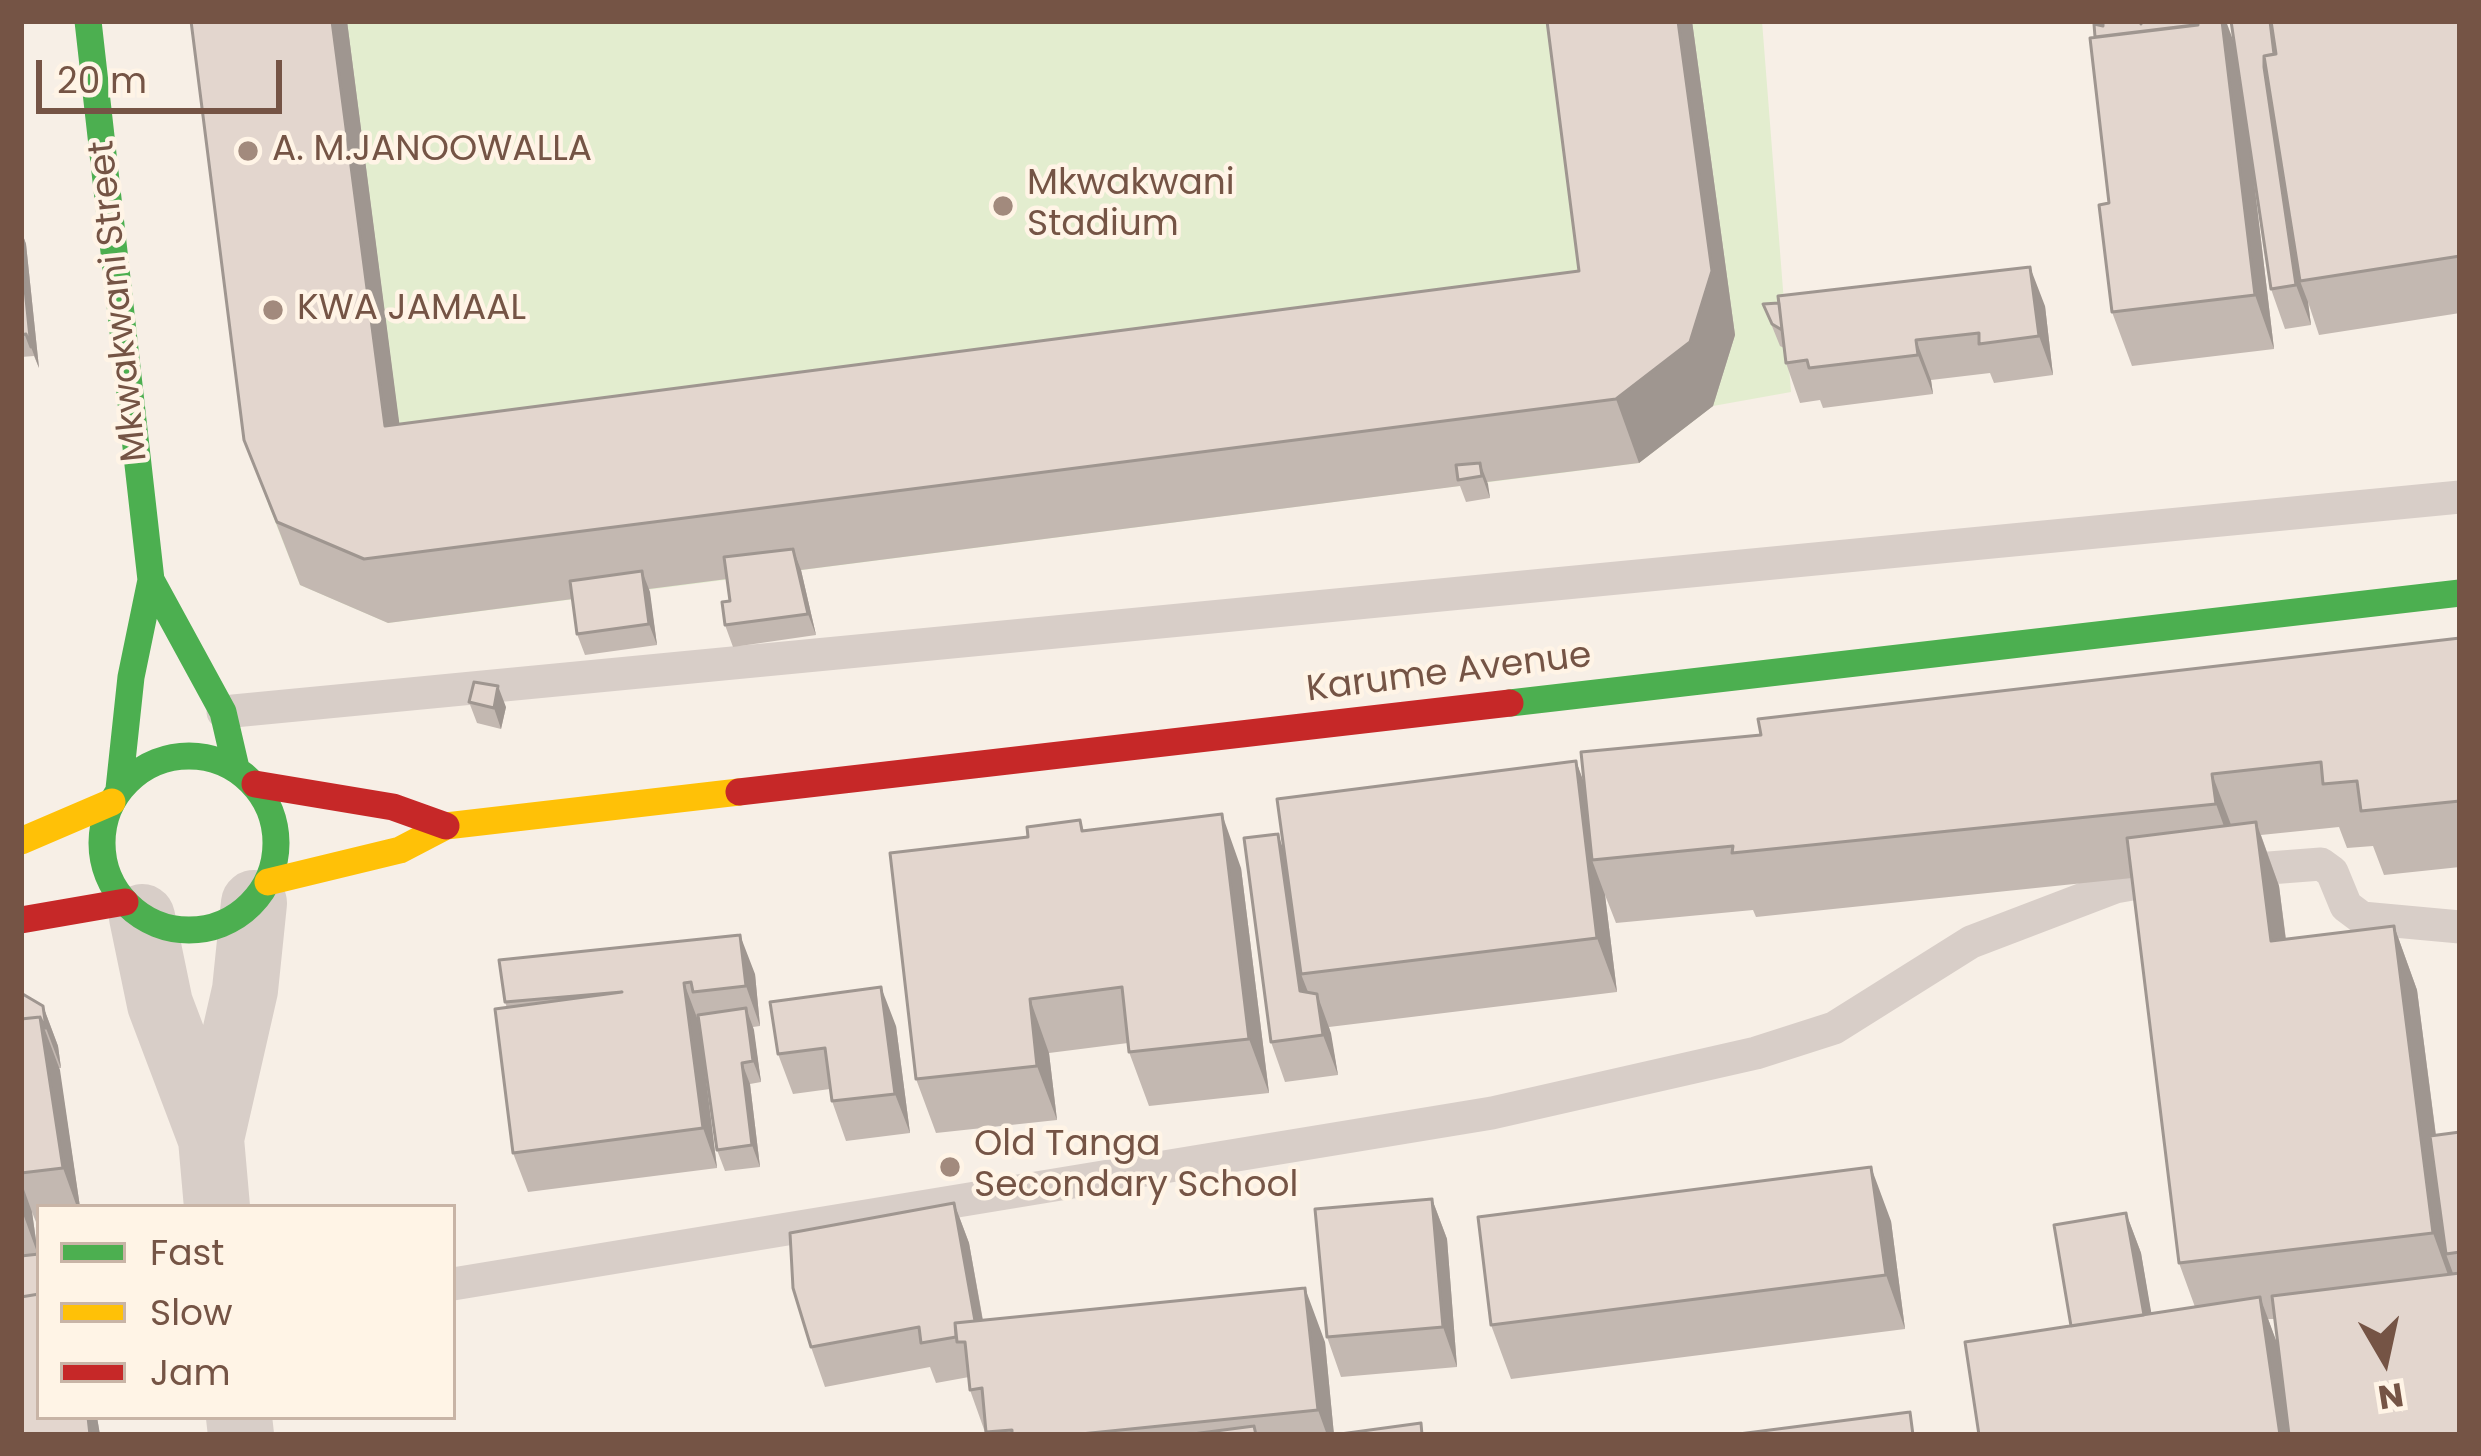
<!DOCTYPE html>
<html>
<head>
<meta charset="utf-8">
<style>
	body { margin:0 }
	#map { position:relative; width:2481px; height:1456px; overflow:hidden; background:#f7efe6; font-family:Poppins,sans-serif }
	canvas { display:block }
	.frame { position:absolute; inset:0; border:24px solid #755445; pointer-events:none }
	.legend { position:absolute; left:36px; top:1204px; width:420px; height:216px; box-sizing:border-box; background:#fff4e6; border:3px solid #c8b4a6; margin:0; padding:15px 21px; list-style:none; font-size:36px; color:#755445 }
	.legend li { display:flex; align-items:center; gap:24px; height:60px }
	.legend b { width:60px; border:3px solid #c8b4a6 }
	.north { position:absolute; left:2325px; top:1300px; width:120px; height:120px; -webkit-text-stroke:9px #fff4e6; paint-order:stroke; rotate:171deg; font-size:33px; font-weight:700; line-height:48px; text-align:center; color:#755445 }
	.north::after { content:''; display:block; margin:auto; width:42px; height:54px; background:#755445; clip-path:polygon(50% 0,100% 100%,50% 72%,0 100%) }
	.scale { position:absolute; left:36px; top:60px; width:246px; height:54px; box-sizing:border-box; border:6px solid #755445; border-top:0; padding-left:15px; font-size:36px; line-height:42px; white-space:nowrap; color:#755445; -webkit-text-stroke:9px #fff4e6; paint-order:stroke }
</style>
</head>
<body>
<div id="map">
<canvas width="2481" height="1456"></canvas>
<div class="frame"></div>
<ul class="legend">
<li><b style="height:15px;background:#4caf50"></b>Fast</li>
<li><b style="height:15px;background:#ffc107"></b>Slow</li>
<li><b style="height:15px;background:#c62828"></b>Jam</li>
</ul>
<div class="north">N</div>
<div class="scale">20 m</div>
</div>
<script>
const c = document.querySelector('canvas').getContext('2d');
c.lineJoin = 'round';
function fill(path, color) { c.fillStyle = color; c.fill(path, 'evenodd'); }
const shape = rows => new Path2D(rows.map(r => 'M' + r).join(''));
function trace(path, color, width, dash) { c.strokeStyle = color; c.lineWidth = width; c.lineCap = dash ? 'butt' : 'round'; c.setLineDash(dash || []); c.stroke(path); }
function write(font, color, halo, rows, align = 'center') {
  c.font = font + ' Poppins,sans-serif'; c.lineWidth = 9; c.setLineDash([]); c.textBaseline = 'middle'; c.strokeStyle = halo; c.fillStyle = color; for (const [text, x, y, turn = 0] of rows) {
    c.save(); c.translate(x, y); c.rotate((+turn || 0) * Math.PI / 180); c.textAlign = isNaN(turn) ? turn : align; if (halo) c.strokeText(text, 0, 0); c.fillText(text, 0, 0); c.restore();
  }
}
fill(shape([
	[206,21,1762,21,1791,392,1713,406,1639,463,388,623,300,585,268,504]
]), '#e3edcf');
trace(shape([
	[223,712,2460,497],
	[2230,871,2321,864,2332,872,2346,906,2362,918,2460,927],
	[453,1284,1492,1113,1756,1053,1834,1028,1971,942,2115,887,2172,877]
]), '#d8cec8', 33);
trace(shape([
	[142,917,160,1004,211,1139,217,1207],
	[211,1139,245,990,254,903],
	[239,1417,241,1435]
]), '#d8cec8', 66);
trace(shape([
	[88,21,151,580,131,677,119,789],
	[151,580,223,712,236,768],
	[1510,703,2460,593],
	'102 843a87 87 0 1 1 174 0a87 87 0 1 1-174 0Z'
]), '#4caf50', 27);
trace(shape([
	[21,841,112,802],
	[268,882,400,850,446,826,739,792]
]), '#ffc107', 27);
trace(shape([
	[255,784,393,807,446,826],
	[739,792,1510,703],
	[21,920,125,902]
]), '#c62828', 27);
fill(shape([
	[191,21,347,21,399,424,1579,271,1547,21,1692,21,1735,335,1713,406,1639,463,1487,482,1490,498,1466,502,1460,486,801,570,816,635,733,647,725,625,730,601,727,579,649,589,657,645,585,655,577,634,573,599,388,623,300,585,244,440],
	[2460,21,2460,313,2319,335,2308,302,2311,325,2285,329,2271,289,2252,165,2274,349,2132,366,2112,312,2109,203,2095,37,2103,26,2234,42],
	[21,230,26,244,39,368,34,356,21,357],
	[1763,304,2045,306,2053,375,1994,383,1990,373,1931,380,1933,394,1823,408,1820,400,1800,403,1786,363,1784,348,1780,346],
	[2460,638,2460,867,2384,875,2373,846,2347,848,2339,827,2261,835,2279,886,2286,939,2394,926,2417,990,2436,1135,2460,1132,2460,1435,2071,1326,2126,1213,2141,1253,2151,1314,2195,1307,2179,1263,2132,878,1756,917,1753,910,1616,923,1605,895,1617,992,1329,1027,1338,1075,1285,1082,1271,1042,1285,854,1576,761,1584,784,1761,735],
	[2268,1319,2275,1319,2278,1347],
	[469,702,506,707,501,729,477,723],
	[1080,820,1084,831,1241,868,1269,1093,1149,1106,1129,1052,1128,1043,1049,1053,1057,1120,936,1133,916,1079,1028,837],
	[755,974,760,1026,753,1027,761,1082,750,1084,760,1167,725,1171,717,1150,699,1023,717,1168,528,1192,513,1153,507,1008,505,1002],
	[21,993,43,1006,58,1046,61,1068,59,1068,80,1207,39,1207,38,1227,32,1212,38,1254,39,1417,97,1417,100,1435,21,1435],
	[896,1026,910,1133,846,1141,832,1101,830,1089,793,1094,778,1054],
	[1432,1199,1447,1239,1457,1367,1341,1377,1327,1337],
	[954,1203,969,1243,983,1320,1325,1342,1334,1435,1425,1435,986,1435,970,1390,969,1377,936,1383,930,1367,825,1387,811,1347],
	[1891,1221,1905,1329,1511,1379,1491,1325]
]), '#c3b8b1');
fill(shape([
	[332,21,347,21,408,490,385,426],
	[1678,21,1692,21,1735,335,1713,406,1639,463,1616,399],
	[2222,21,2226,21,2239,56,2274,349,2255,295],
	[2264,67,2304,280,2300,281,2308,302,2311,325,2296,285],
	[21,230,26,244,39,368,31,347,21,250],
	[2030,267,2045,306,2053,375,2039,336],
	[1916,340,1931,380,1933,394,1918,355],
	[1480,463,1488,484,1490,498,1482,476],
	[793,549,801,570,816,635,808,614],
	[642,571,650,592,657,645,649,624],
	[498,686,506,707,501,729,494,708],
	[1576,761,1596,815,1592,860,1605,895,1617,992,1597,938],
	[2212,774,2236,838,2239,868,2216,804],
	[1222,814,1241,868,1269,1093,1249,1039],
	[2256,822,2279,886,2294,1005,2271,941],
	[1278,834,1292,874,1301,974,1310,997,1300,991],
	[2394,926,2417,990,2451,1253,2446,1254,2454,1276,2456,1297,2433,1233],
	[740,935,755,974,760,1026,746,986],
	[684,983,699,1023,717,1168,703,1128],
	[881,987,896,1026,910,1133,895,1094],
	[1317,994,1331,1033,1338,1075,1323,1035],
	[1030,999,1049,1053,1057,1120,1037,1066],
	[43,1006,58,1046,61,1068,46,1028],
	[746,1008,754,1030,761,1082,753,1061],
	[40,1017,60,1070,80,1207,77,1207,63,1168],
	[742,1063,750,1084,760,1167,752,1145],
	[1871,1167,1891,1221,1905,1329,1886,1275],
	[21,1181,32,1212,38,1255,21,1208],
	[1432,1199,1447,1239,1457,1367,1443,1327],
	[954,1203,969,1243,992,1373,978,1333],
	[2126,1213,2141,1253,2160,1363,2145,1323],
	[1305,1288,1325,1342,1334,1435,1327,1435,1318,1410],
	[2260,1297,2280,1351,2292,1435,2280,1435],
	[88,1417,97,1417,100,1435,90,1435]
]), '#9f9690');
const building = shape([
	[191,21,332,21,385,426,1579,271,1547,21,1678,21,1712,271,1690,342,1616,399,364,559,277,522,244,440,191,21],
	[2103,21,2140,21,2141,24,2143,21,2194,21,2194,25,2095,37,2094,24,2103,26,2103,21],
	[2198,21,2222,21,2255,295,2112,312,2099,205,2109,203,2090,38,2198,25,2198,21],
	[2231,21,2270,21,2274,54,2264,56,2264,67,2296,285,2271,289,2231,21],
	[2271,21,2460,21,2460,256,2300,281,2264,56,2276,54,2271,21],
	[21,250,31,347,26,334,21,335,21,250],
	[2030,267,2039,336,1979,344,1979,333,1916,340,1918,355,1809,368,1807,360,1786,363,1778,296,2030,267],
	[1779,303,1782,330,1772,324,1763,304,1779,303],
	[1480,463,1482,476,1458,480,1456,465,1480,463],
	[793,549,808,614,725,625,722,602,730,601,724,557,793,549],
	[642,571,649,624,577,634,570,581,642,571],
	[2460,638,2460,801,2361,811,2357,781,2323,784,2321,762,2212,774,2216,804,1732,853,1733,846,1592,860,1581,752,1761,735,1758,719,2460,638],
	[474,682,498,686,494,708,469,702,474,682],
	[1576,761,1597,938,1301,974,1277,799,1576,761],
	[1222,814,1249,1039,1129,1052,1122,987,1030,999,1037,1066,916,1079,890,853,1028,837,1027,827,1080,820,1082,831,1222,814],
	[2256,822,2271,941,2394,926,2433,1233,2179,1263,2127,838,2256,822],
	[1278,834,1300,991,1317,994,1323,1035,1271,1042,1244,838,1278,834],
	[740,935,746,986,693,992,691,982,684,983,703,1128,513,1153,495,1009,622,992,505,1002,499,960,740,935],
	[881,987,895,1094,832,1101,825,1048,778,1054,770,1002,881,987],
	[21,993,43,1006,46,1028,45,1028,40,1017,21,1019,21,993],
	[746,1008,753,1061,742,1063,752,1145,717,1150,698,1015,746,1008],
	[40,1017,63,1168,21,1173,21,1019,40,1017],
	[2460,1132,2460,1252,2446,1254,2430,1136,2460,1132],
	[1871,1167,1886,1275,1491,1325,1478,1217,1871,1167],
	[1432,1199,1443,1327,1327,1337,1315,1209,1432,1199],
	[954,1203,975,1321,955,1323,956,1337,921,1343,919,1327,811,1347,793,1288,790,1233,954,1203],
	[2126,1213,2144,1315,2071,1326,2054,1225,2126,1213],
	[39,1254,39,1294,21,1297,21,1256,39,1254],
	[2460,1273,2460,1435,2289,1435,2272,1296,2460,1273],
	[1305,1288,1318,1410,1071,1435,1012,1435,1012,1430,986,1432,982,1388,970,1390,965,1342,957,1342,955,1323,1305,1288],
	[39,1294,39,1417,88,1417,90,1435,21,1435,21,1297,39,1294],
	[2260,1297,2280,1435,1979,1435,1965,1342,2260,1297],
	[1910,1412,1913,1435,1731,1435,1910,1412],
	[1421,1423,1422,1435,1333,1435,1421,1423],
	[1254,1426,1256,1435,1185,1435,1254,1426]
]);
fill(building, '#e3d6ce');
trace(building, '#9f9690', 3);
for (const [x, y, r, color] of [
	[248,151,12,"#a28a7d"],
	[1003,206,12,"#a28a7d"],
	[273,310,12,"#a28a7d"],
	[950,1167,12,"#a28a7d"]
]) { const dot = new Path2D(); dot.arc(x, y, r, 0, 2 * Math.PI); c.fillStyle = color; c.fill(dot); trace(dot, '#fff4e6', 4.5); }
write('36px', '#755445', '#fff4e6', [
	["A. M.JANOOWALLA",272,151],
	["Mkwakwani",1027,185],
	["Stadium",1027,226],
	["KWA JAMAAL",297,310],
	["Old Tanga",974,1146],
	["Secondary School",974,1187]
], 'left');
write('36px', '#755445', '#fff4e6', [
	["Mkwakwani Street",120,301,-96],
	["Karume Avenue",1449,674,-7]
]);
</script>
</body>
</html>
